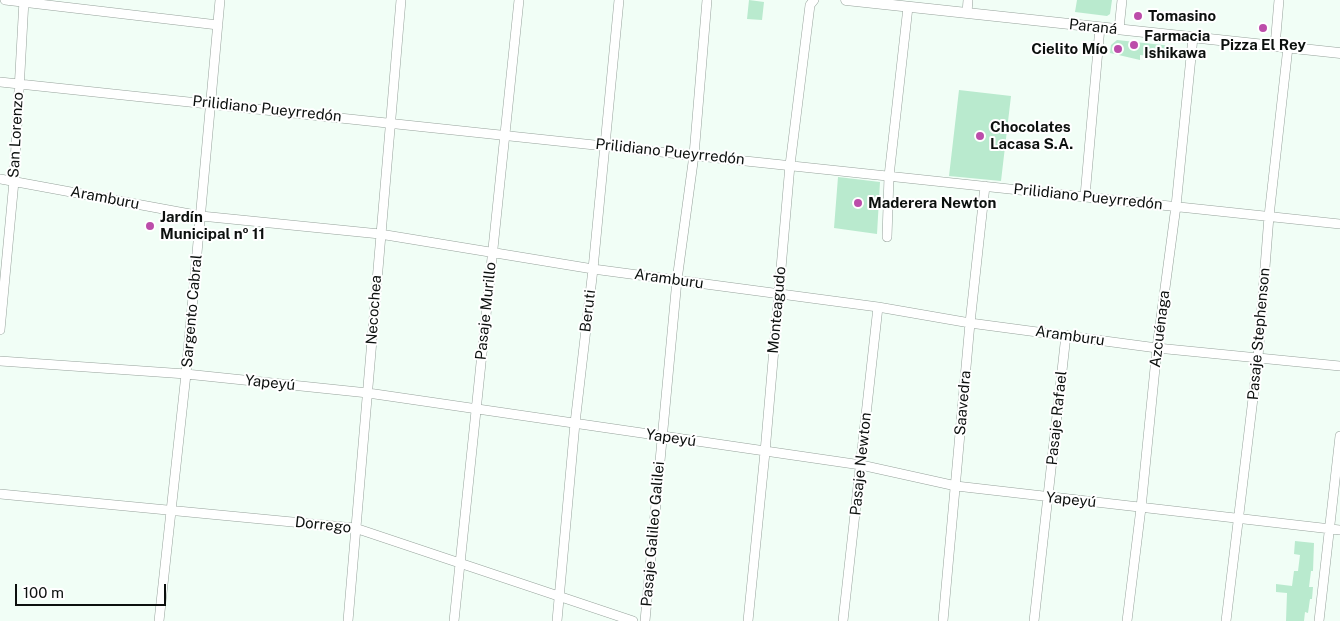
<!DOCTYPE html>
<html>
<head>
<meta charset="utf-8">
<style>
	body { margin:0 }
	#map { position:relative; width:1340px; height:621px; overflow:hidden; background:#f1fef6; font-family:"Public Sans",sans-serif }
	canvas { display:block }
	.scale { position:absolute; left:15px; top:584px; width:151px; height:22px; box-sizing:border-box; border:2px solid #0c100e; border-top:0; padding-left:6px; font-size:15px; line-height:18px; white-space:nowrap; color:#0c100e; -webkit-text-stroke:4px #fff; paint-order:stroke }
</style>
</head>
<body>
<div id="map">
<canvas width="1340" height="621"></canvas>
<div class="scale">100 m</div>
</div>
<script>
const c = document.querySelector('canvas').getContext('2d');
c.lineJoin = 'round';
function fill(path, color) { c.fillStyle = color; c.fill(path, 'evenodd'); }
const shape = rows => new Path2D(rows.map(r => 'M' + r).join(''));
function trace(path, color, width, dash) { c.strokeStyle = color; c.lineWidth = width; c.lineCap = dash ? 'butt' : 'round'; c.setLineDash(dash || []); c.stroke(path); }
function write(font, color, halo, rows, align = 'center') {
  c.font = font + ' "Public Sans",sans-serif'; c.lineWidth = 4; c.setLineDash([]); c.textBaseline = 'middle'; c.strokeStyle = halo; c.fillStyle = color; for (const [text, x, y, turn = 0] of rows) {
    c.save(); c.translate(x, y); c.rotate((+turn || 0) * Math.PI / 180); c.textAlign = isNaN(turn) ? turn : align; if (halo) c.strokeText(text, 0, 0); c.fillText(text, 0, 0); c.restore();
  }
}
fill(shape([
	[749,0,764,2,762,20,747,19],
	[1077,0,1112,0,1110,14,1107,16,1075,12],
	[1117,40,1172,46,1171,58,1140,55,1140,60,1110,53,1111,45],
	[959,90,1011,96,1001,181,949,176],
	[838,177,880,182,877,234,834,228],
	[1295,541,1314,543,1313,571,1311,571,1309,587,1313,587,1312,599,1310,599,1308,613,1305,612,1304,621,1286,621,1287,593,1276,592,1276,584,1292,586,1294,571,1298,571,1300,555,1294,554]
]), '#b9eace');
const minor = shape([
	[5,0,218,25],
	[967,13,968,0],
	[1119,29,1122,0],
	[1275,46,1279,0],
	[0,82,1340,224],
	[0,179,201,216,380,234,593,269,878,307,970,323,1157,348,1340,366],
	[1085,196,1100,27],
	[887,237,889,176,908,7],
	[0,330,14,181,24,0],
	[0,361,186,374,368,393,861,465,956,486,1340,530],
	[0,494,355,528,633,621],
	[159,621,186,374,220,0],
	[348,621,401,0],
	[454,621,519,0],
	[557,621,575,423,593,269,619,0],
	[645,621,677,280,694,155,707,0],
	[748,621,765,452,790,165,810,5,814,0],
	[843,621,878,307],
	[943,621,970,323,985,186],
	[1034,621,1066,335],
	[1127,621,1141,508,1157,348,1176,206,1193,37],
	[1226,621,1258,357,1269,216,1288,47],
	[1319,621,1340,436]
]);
const tertiary = shape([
	[846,0,1340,53]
]);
trace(minor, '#96a29b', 10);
trace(tertiary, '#96a29b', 11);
trace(minor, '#fff', 9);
trace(tertiary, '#fff', 10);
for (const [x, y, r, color] of [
	[1138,16,5,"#bc4daa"],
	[1263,28,5,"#bc4daa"],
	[1134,45,5,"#bc4daa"],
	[1118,49,5,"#bc4daa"],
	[980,136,5,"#bc4daa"],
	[858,203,5,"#bc4daa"],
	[150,226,5,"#bc4daa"]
]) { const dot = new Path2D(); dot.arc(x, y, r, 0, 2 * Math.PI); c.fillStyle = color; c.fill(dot); trace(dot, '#fff', 2); }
write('bold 15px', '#0c100e', '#fff', [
	["Tomasino",1148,16],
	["Farmacia",1144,36],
	["Ishikawa",1144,53],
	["Pizza El Rey",1263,45,"center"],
	["Cielito Mío",1108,49,"right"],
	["Chocolates",990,127],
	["Lacasa S.A.",990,144],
	["Maderera Newton",868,203],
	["Jardín",160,217],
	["Municipal nº 11",160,234]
], 'left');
write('15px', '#0c100e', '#fff', [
	["Paraná",1093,27,6],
	["Prilidiano Pueyrredón",267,109,6],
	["San Lorenzo",16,135,-87],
	["Prilidiano Pueyrredón",670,152,6],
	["Prilidiano Pueyrredón",1088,197,6],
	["Aramburu",105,198,11],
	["Aramburu",669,279,8],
	["Necochea",374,310,-86],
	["Monteagudo",777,310,-85],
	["Sargento Cabral",192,311,-85],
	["Pasaje Murillo",486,311,-84],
	["Beruti",588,311,-83],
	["Azcuénaga",1160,329,-83],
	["Pasaje Stephenson",1259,334,-85],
	["Aramburu",1070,336,8],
	["Yapeyú",270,383,6],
	["Saavedra",963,403,-85],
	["Pasaje Rafael",1057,418,-84],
	["Yapeyú",671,438,8],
	["Pasaje Newton",861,464,-84],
	["Yapeyú",1071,500,6],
	["Dorrego",323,525,6],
	["Pasaje Galileo Galilei",653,534,-85]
]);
</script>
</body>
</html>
